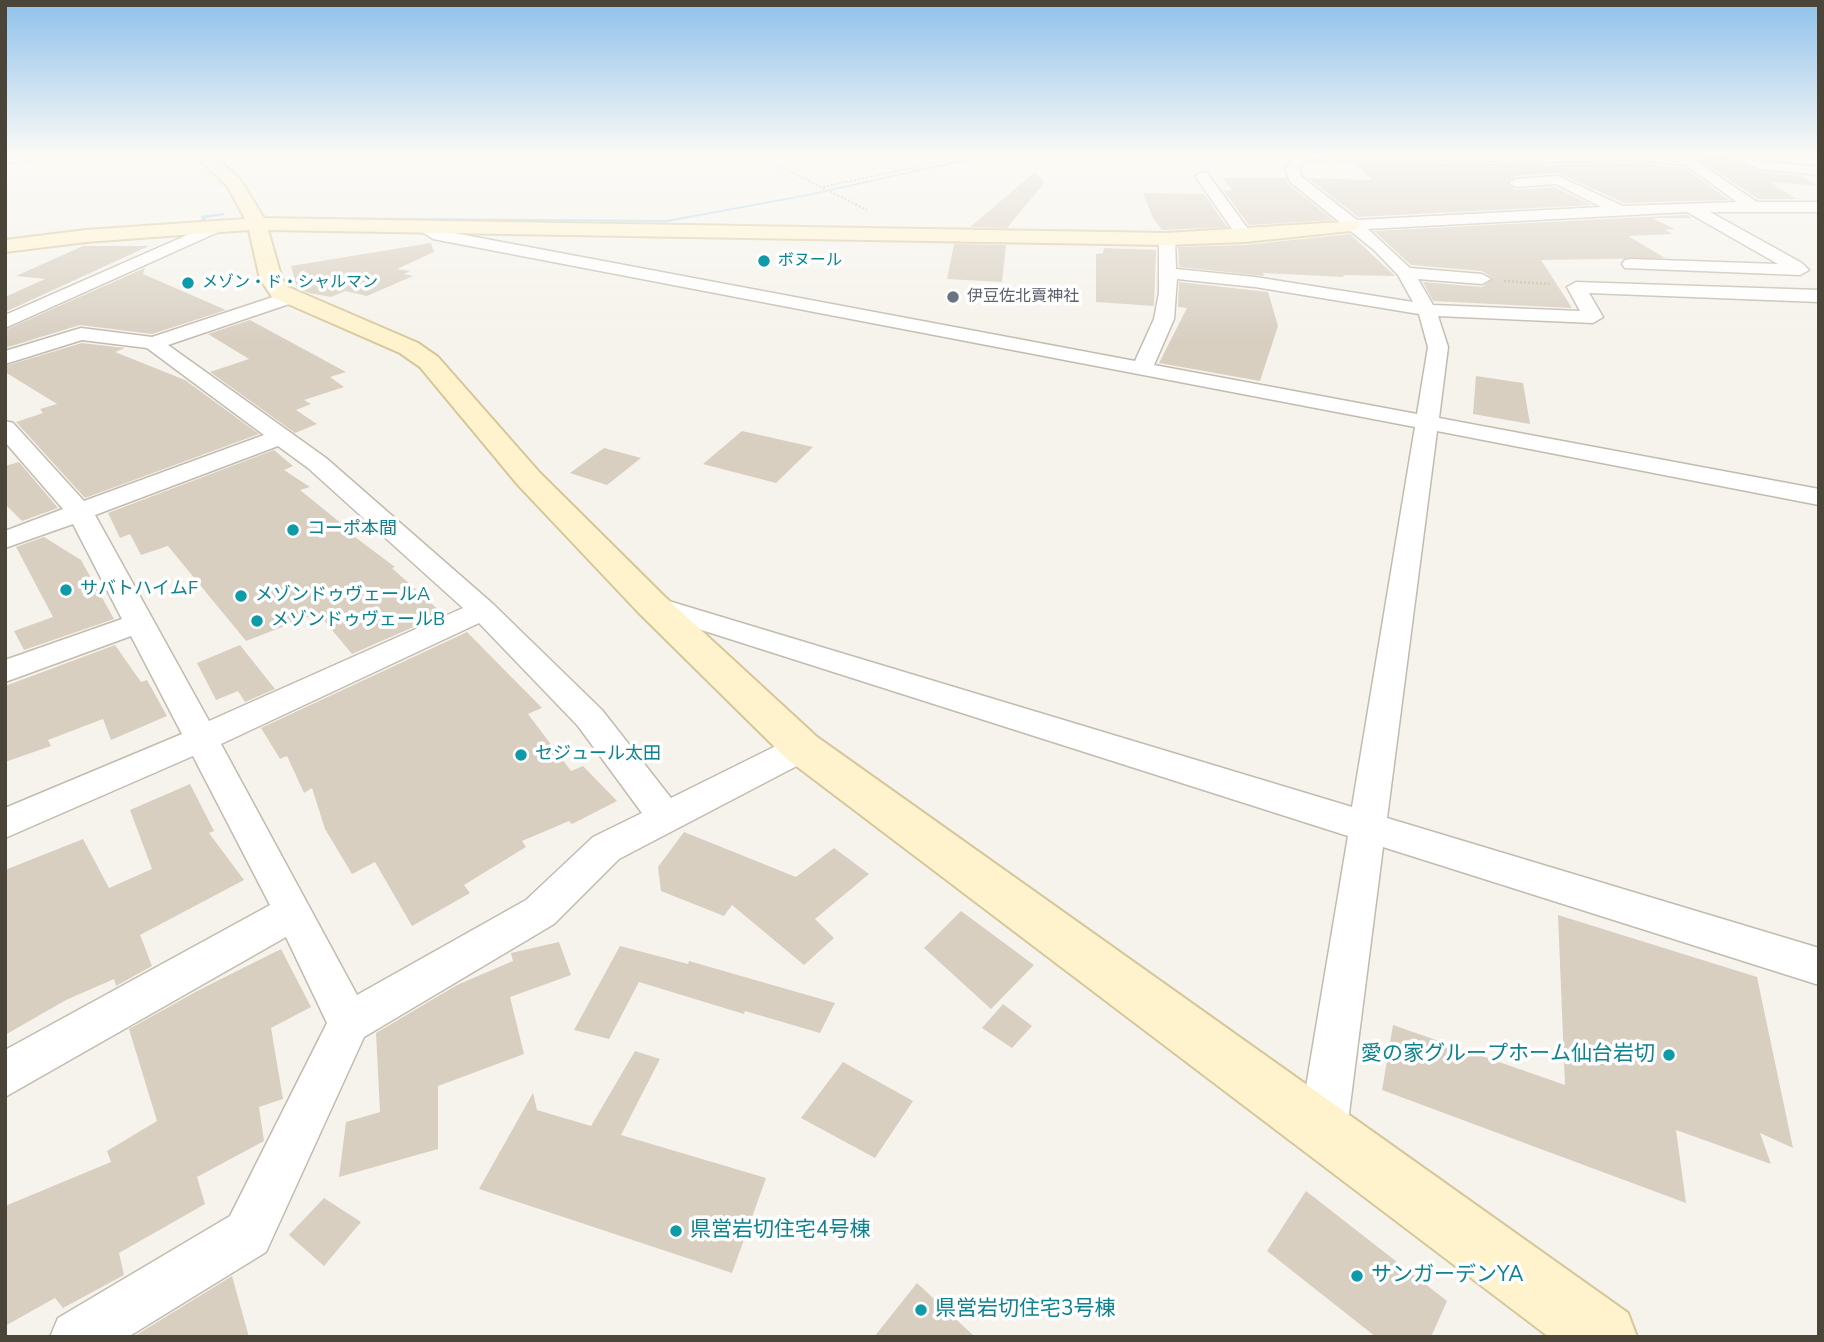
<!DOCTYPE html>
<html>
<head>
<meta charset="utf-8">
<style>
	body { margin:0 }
	#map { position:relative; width:1824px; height:1342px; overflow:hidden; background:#f6f3ec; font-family:"Nunito Sans",sans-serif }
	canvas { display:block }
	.frame { position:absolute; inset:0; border:7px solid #4b4439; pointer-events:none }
</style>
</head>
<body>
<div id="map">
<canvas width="1824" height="1342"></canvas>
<div class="frame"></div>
</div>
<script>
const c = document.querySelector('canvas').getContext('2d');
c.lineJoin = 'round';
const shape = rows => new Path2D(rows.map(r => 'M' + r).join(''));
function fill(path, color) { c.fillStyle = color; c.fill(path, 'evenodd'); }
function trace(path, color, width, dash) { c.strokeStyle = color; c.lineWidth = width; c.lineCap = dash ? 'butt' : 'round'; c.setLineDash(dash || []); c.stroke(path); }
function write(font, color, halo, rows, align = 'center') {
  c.font = font + ' "Nunito Sans","Noto Sans JP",sans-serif'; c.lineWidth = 7; c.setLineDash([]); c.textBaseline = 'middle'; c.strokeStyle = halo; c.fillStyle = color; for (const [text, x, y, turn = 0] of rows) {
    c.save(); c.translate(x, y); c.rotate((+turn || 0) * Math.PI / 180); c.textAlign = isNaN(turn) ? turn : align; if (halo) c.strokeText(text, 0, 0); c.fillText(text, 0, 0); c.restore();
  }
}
fill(shape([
	[988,154,997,154,808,196,667,222,271,219,269,218,271,217,667,220,808,194,988,154],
	[223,213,225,215,206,218,206,222,202,221,201,216,223,213]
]), '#a9d4f2');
fill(shape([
	[1692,155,1719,155,1760,171,1800,176,1819,186,1770,182,1796,199,1758,199],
	[1511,157,1540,158,1544,165,1634,163,1685,168,1729,200,1624,203,1558,173,1516,176,1507,184,1516,190,1555,187,1591,205,1358,217,1308,178,1372,180,1353,162,1501,164,1516,161],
	[1035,172,1045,182,1007,228,970,227],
	[1222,178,1286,178,1287,183,1333,220,1249,225,1223,190,1232,190],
	[1143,193,1204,194,1227,227,1162,230,1153,218],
	[1686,215,1692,218,1652,218,1675,229,1665,230,1673,234,1628,236,1665,258,1541,260,1572,308,1433,301,1423,282,1482,287,1493,278,1482,271,1411,265,1374,231],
	[1350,234,1395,276,1343,275,1344,277,1263,273,1264,276,1179,267,1178,247,1245,245],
	[431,243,434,252,397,269,410,271,404,274,413,276,367,296,345,291,331,297,309,293,297,288,291,266],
	[954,244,1006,245,1002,282,947,279],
	[83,246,149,246,5,312,5,297,45,279,16,276],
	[1104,248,1156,250,1154,306,1096,302,1096,254,1103,253],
	[145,268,143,274,226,310,152,334,80,325,5,348,5,330],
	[1179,282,1268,292,1278,326,1260,381,1159,363,1187,308,1178,307],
	[250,320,346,372,330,377,344,387,304,400,311,404,296,410,317,424,295,433,210,372,249,359,208,334],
	[82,343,125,348,115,352,185,380,259,434,85,498,16,422,43,413,40,409,57,404,5,372,5,366],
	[1476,376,1523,383,1530,424,1473,414],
	[742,431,813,447,776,483,703,464],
	[604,448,641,458,607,485,570,473],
	[274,450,293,466,284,470,310,487,300,490,342,524,339,525,395,567,392,568,443,614,352,654,318,613,246,641,168,546,141,555,130,534,120,538,108,513],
	[19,462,58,508,22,521,5,504,5,466],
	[44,537,81,560,114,619,24,650,14,631,53,617,16,547],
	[467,632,542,708,528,714,571,771,583,766,617,801,572,824,569,821,522,841,526,847,464,885,470,893,412,926,375,862,352,874,325,829,312,788,304,793,287,756,280,759,261,728],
	[115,645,141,682,147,680,167,716,111,740,103,719,48,740,51,746,5,762,5,686],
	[240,645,275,689,245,702,238,691,216,700,197,663],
	[190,784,214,831,209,833,244,880,140,935,152,966,116,986,114,979,66,1000,5,1035,5,870,83,839,109,888,152,869,130,810],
	[684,832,796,877,834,848,869,874,815,919,834,938,804,965,732,905,724,916,661,891,658,867],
	[961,911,1034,965,991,1009,924,948],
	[1558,915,1757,977,1793,1148,1760,1133,1771,1164,1676,1130,1686,1203,1382,1090,1393,1025,1565,1085],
	[559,942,571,975,510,997,524,1054,438,1086,438,1149,339,1177,346,1122,380,1112,376,1033,457,985,513,961,511,953],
	[620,946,688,964,689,961,835,1003,820,1033,745,1011,744,1014,639,982,609,1039,574,1030],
	[281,949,311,1007,271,1028,283,1099,259,1107,264,1141,197,1177,205,1204,119,1253,124,1275,63,1308,55,1298,5,1326,5,1206,111,1162,107,1151,157,1121,129,1029,199,990],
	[1003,1004,1032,1026,1012,1048,982,1028],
	[635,1051,660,1059,621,1135,766,1178,732,1273,479,1189,533,1093,537,1110,591,1126],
	[843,1062,913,1101,875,1158,801,1118],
	[1306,1191,1447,1301,1431,1337,1376,1337,1267,1251],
	[324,1198,361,1222,324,1266,289,1235],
	[232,1276,249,1337,133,1337],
	[917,1283,975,1337,874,1337]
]), '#d8cfc1');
const street = shape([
	[1294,154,1506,154,1508,157,1501,161,1305,159,1300,168,1301,176,1357,220,1601,207,1556,184,1516,187,1509,183,1516,179,1558,176,1623,206,1737,202,1686,165,1634,160,1544,162,1542,159,1549,155,1690,157,1757,202,1819,202,1819,212,1710,212,1802,263,1809,270,1800,275,1625,268,1622,264,1625,260,1631,259,1778,264,1687,212,1368,229,1410,268,1482,274,1491,279,1482,284,1418,279,1433,305,1580,311,1567,287,1576,282,1819,290,1819,302,1589,293,1603,317,1593,323,1438,316,1448,347,1439,418,1819,489,1819,505,1437,431,1387,818,1819,948,1819,985,1383,847,1347,1129,1340,1146,1323,1153,1306,1146,1299,1129,1348,836,642,611,637,605,642,599,652,596,662,599,1352,807,1415,427,433,239,415,227,423,222,438,230,1135,361,1154,319,1159,293,1159,239,1167,234,1175,239,1176,269,1255,277,1413,302,1398,275,1374,250,1289,181,1286,168,1294,154],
	[1177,279,1255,287,1419,314,1428,347,1417,414,1154,365,1174,319,1177,279],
	[1721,154,1742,154,1763,161,1819,167,1819,175,1761,169,1721,154],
	[1202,172,1207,173,1251,233,1251,239,1239,239,1195,176,1202,172],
	[219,221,227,226,225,229,5,328,5,315,219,221],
	[288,292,297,298,295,302,168,345,326,458,493,604,602,710,671,798,790,739,802,736,814,739,819,748,814,757,619,859,554,924,364,1037,266,1252,128,1337,50,1337,58,1318,230,1216,327,1023,286,937,5,1097,5,1050,270,905,193,756,5,838,5,808,182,734,131,636,5,682,5,660,122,619,73,524,5,548,5,531,63,509,5,442,5,421,13,423,84,501,264,435,147,348,82,340,5,364,5,351,81,328,152,337,288,292],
	[278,446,308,468,463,608,209,721,95,515,278,446],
	[479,623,578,726,642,813,593,837,526,900,357,995,221,744,479,623]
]);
const secondary = shape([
	[194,154,212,154,240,179,264,218,1167,233,1357,221,1360,225,1357,229,1350,231,1245,242,1167,245,268,230,282,279,288,287,418,343,438,357,540,473,665,597,817,737,1628,1313,1637,1337,1549,1337,787,759,639,613,518,485,420,367,400,353,272,297,260,279,249,230,86,242,5,252,5,240,86,230,245,219,228,187,194,154]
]);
trace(street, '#c2bbae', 3);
trace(secondary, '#d6c79b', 4);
trace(shape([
	[755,154,867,210],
	[5,164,90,154],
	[823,187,975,154]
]), '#c4b79f', 2, [2, 2]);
trace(shape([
	[1504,281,1551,284]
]), '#c4b79f', 2.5, [2, 2]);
fill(street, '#fff');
fill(secondary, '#fff3cd');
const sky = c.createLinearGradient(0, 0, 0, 342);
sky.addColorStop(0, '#8fc1ec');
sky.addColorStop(0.45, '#fbfaf6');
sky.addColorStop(1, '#fbfaf600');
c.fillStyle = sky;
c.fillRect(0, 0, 1824, 342);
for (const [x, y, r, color] of [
	[764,261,7,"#0f9aa8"],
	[188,283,7,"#0f9aa8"],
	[953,297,7,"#6b7280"],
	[293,530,7,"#0f9aa8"],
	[66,590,7,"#0f9aa8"],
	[241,596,7,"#0f9aa8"],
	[257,621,7,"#0f9aa8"],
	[521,755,7,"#0f9aa8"],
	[1669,1055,7,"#0f9aa8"],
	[676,1231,7,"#0f9aa8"],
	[1357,1276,7,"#0f9aa8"],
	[921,1310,7,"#0f9aa8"]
]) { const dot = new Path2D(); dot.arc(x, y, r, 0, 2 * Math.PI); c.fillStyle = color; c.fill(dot); trace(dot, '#fff', 2.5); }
write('16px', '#0d838f', '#fff', [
	["ボヌール",778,261],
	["メゾン・ド・シャルマン",202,283]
], 'left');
write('16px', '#5b616d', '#fff', [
	["伊豆佐北賣神社",967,297]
], 'left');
write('18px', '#0d838f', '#fff', [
	["コーポ本間",307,530],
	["サバトハイムF",80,590],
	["メゾンドゥヴェールA",255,596],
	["メゾンドゥヴェールB",271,621],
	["セジュール太田",535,755]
], 'left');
write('21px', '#0d838f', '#fff', [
	["愛の家グループホーム仙台岩切",1655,1055,"right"],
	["県営岩切住宅4号棟",690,1231],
	["サンガーデンYA",1371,1276],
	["県営岩切住宅3号棟",935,1310]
], 'left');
</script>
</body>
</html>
